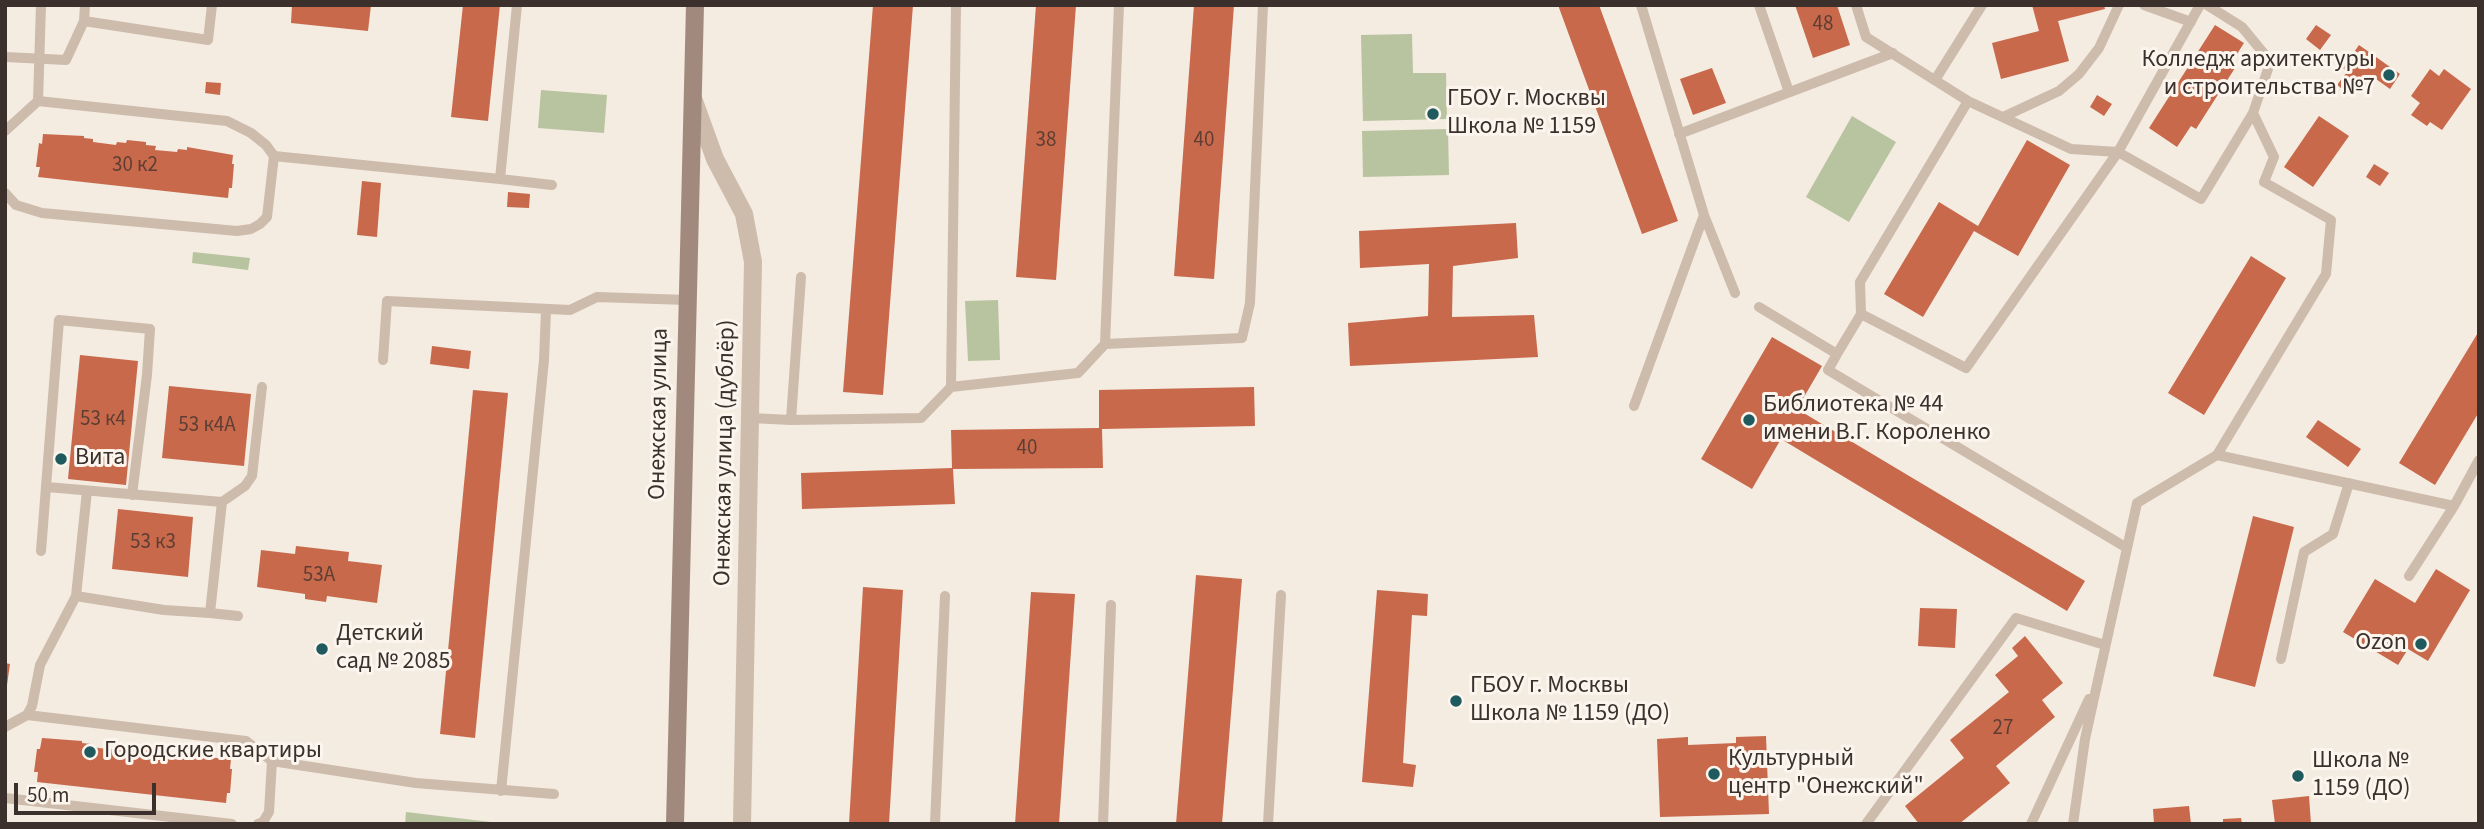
<!DOCTYPE html>
<html>
<head>
<meta charset="utf-8">
<style>
	body { margin:0 }
	#map { position:relative; width:2484px; height:829px; overflow:hidden; background:#f4ebe1; font-family:"Source Sans 3",sans-serif }
	canvas { display:block }
	.frame { position:absolute; inset:0; border:7px solid #3b302b; pointer-events:none }
	.scale { position:absolute; left:14px; top:783px; width:142px; height:32px; box-sizing:border-box; border:4px solid #3b302b; border-top:0; padding-left:9px; font-size:21px; line-height:24px; white-space:nowrap; color:#3b302b; -webkit-text-stroke:5px #fbf5ee; paint-order:stroke }
</style>
</head>
<body>
<div id="map">
<canvas width="2484" height="829"></canvas>
<div class="frame"></div>
<div class="scale">50 m</div>
</div>
<script>
const c = document.querySelector('canvas').getContext('2d');
c.lineJoin = 'round';
function fill(path, color) { c.fillStyle = color; c.fill(path, 'evenodd'); }
const shape = rows => new Path2D(rows.map(r => 'M' + r).join(''));
function trace(path, color, width, dash) { c.strokeStyle = color; c.lineWidth = width; c.lineCap = dash ? 'butt' : 'round'; c.setLineDash(dash || []); c.stroke(path); }
function write(font, color, halo, rows, align = 'center') {
  c.font = font + ' "Source Sans 3",sans-serif'; c.lineWidth = 6; c.setLineDash([]); c.textBaseline = 'middle'; c.strokeStyle = halo; c.fillStyle = color; for (const [text, x, y, turn = 0] of rows) {
    c.save(); c.translate(x, y); c.rotate((+turn || 0) * Math.PI / 180); c.textAlign = isNaN(turn) ? turn : align; if (halo) c.strokeText(text, 0, 0); c.fillText(text, 0, 0); c.restore();
  }
}
fill(shape([
	[1412,34,1413,73,1446,73,1447,119,1363,121,1361,35],
	[541,90,607,95,604,133,538,128],
	[1852,116,1896,142,1849,222,1806,197],
	[1448,129,1449,175,1363,177,1362,131],
	[193,252,250,258,248,270,192,263],
	[998,300,1000,360,968,361,965,301],
	[406,812,491,822,490,824,405,824]
]), '#b8c4a0');
fill(shape([
	[292,5,371,5,368,31,291,23],
	[463,5,500,5,488,121,451,117],
	[873,5,913,5,883,395,843,392],
	[1036,5,1076,5,1056,280,1016,277],
	[1194,5,1234,5,1214,279,1174,276],
	[1558,5,1599,5,1678,221,1642,234],
	[1795,5,1837,5,1850,45,1813,58],
	[2032,5,2104,5,2105,9,2058,21,2069,61,2001,79,1992,43,2039,31],
	[2215,25,2244,43,2230,65,2235,68,2196,129,2191,126,2177,147,2149,128],
	[2316,25,2331,35,2320,50,2306,39],
	[2359,45,2400,74,2390,89,2376,79,2370,88,2355,78,2345,91,2337,85,2347,72,2343,68],
	[1712,68,1726,103,1693,115,1680,79],
	[2430,69,2439,76,2444,69,2471,89,2442,130,2430,122,2427,126,2411,115,2420,103,2411,96],
	[206,82,221,83,220,95,205,93],
	[2097,95,2112,104,2104,116,2090,107],
	[2319,116,2349,136,2313,187,2284,167],
	[43,134,84,136,84,138,93,139,93,142,116,145,117,142,126,143,127,140,146,142,146,145,156,146,155,150,177,152,178,149,187,150,187,147,233,155,232,164,234,164,232,188,229,188,228,198,38,177,40,167,36,167,39,143,42,144],
	[2027,140,2070,165,2018,256,1974,231,1923,317,1884,294,1939,202,1978,226],
	[2374,164,2389,173,2380,186,2366,177],
	[362,181,381,183,377,237,357,235],
	[508,192,530,194,529,208,507,207],
	[1516,223,1518,258,1453,266,1452,317,1534,315,1538,357,1350,366,1348,323,1428,316,1429,264,1360,268,1359,231],
	[2251,256,2286,278,2204,415,2168,393],
	[2479,331,2479,412,2435,485,2399,463],
	[1772,337,1822,366,1797,409,2085,581,2067,611,1781,439,1752,489,1701,459],
	[432,346,471,351,469,369,430,364],
	[80,355,138,361,126,485,68,479],
	[169,386,251,394,244,466,162,458],
	[1254,387,1255,426,1102,429,1103,468,953,469,955,504,802,509,801,473,952,468,951,430,1099,428,1099,390],
	[473,390,508,393,475,738,440,734],
	[2318,420,2361,449,2348,467,2306,437],
	[118,509,193,517,188,577,112,569],
	[2253,516,2294,527,2255,687,2213,676],
	[296,546,349,552,348,561,382,565,377,603,327,596,326,602,305,599,305,594,257,587,261,550,295,554],
	[2436,569,2470,590,2428,661,2408,649,2398,665,2343,632,2375,579,2415,603],
	[1196,575,1242,579,1222,824,1176,824],
	[863,587,903,590,889,824,849,824],
	[1377,590,1428,594,1427,616,1412,615,1403,763,1416,765,1413,787,1362,782],
	[1031,592,1075,594,1059,824,1015,824],
	[1920,608,1957,609,1955,648,1918,646],
	[2025,636,2063,683,2042,700,2055,717,1996,766,2010,783,1959,824,1919,824,1905,806,1964,758,1950,740,2009,692,1995,675,2018,656,2012,648],
	[5,663,10,664,7,685,5,685],
	[1766,736,1769,814,1660,817,1657,739,1688,737,1688,745,1736,743,1736,737],
	[42,738,82,741,82,743,91,744,91,747,115,750,115,747,124,748,125,745,144,747,144,750,154,751,154,755,176,757,176,753,185,754,186,751,205,753,204,757,231,759,230,769,232,769,230,793,227,793,226,803,37,782,38,772,34,772,37,749,40,749],
	[2309,796,2311,824,2275,824,2272,800],
	[2189,806,2191,824,2154,824,2153,809],
	[2241,818,2242,824,2223,824,2223,819]
]), '#c8694b');
trace(shape([
	[1641,5,1704,215,1735,293],
	[1759,5,1789,92],
	[1856,5,1866,37,1968,101,2071,149,2118,152,2201,199,2253,113,2274,157,2264,182,2331,220,2326,274,2217,455,2137,503,2085,739,2073,824],
	[2144,5,2191,22],
	[2207,5,2242,27,2265,55,2268,69,2253,113],
	[84,21,208,40,212,5],
	[5,57,66,60,84,21,85,5],
	[1935,80,1982,5],
	[38,101,227,121,251,133,266,145,274,156,500,179,517,5],
	[2003,117,2059,91,2079,74,2099,48,2119,5],
	[5,131,38,101,41,5],
	[1679,134,1893,53],
	[500,179,552,185],
	[5,193,16,205,42,213,237,231,251,229,260,224,267,217,274,156],
	[1759,307,1837,354,1861,314,1966,368,2118,152,2200,5],
	[1861,314,1860,282,1968,101],
	[1105,344,1119,5],
	[1837,354,1828,370,2127,548],
	[383,360,387,301,570,310,597,297,687,300],
	[951,387,956,5],
	[1634,406,1704,215],
	[751,418,791,420,921,418,951,387,1078,373,1105,344,1242,338,1250,303,1263,5],
	[791,420,801,277],
	[2217,455,2454,506,2479,460],
	[47,487,222,502],
	[41,551,59,320,150,329,147,375,132,495],
	[2409,576,2454,506],
	[76,596,164,610,210,613,222,502,245,486,252,476,262,387],
	[210,613,238,616],
	[2281,659,2304,552,2333,534,2349,483],
	[27,715,246,741,272,761,269,812,263,822,258,824],
	[5,727,27,715,32,706,40,665,76,596,87,491],
	[272,761,416,783,554,794],
	[501,791,544,360,546,310],
	[5,798,232,824],
	[935,824,945,596],
	[1103,824,1111,605],
	[1268,824,1281,595],
	[1866,824,2016,618,2105,645],
	[2031,824,2089,699]
]), '#cdbbac', 10);
trace(shape([
	[694,101,715,159,744,214,753,262,742,824]
]), '#cdbbac', 18);
trace(shape([
	[675,824,695,5]
]), '#a18a7d', 18);
for (const [x, y, r, color] of [
	[2389,75,7,"#1f5a5e"],
	[1433,114,7,"#1f5a5e"],
	[1749,420,7,"#1f5a5e"],
	[61,459,7,"#1f5a5e"],
	[2421,644,7,"#1f5a5e"],
	[322,649,7,"#1f5a5e"],
	[1456,701,7,"#1f5a5e"],
	[90,752,7,"#1f5a5e"],
	[1714,774,7,"#1f5a5e"],
	[2298,776,7,"#1f5a5e"]
]) { const dot = new Path2D(); dot.arc(x, y, r, 0, 2 * Math.PI); c.fillStyle = color; c.fill(dot); trace(dot, '#fbf5ee', 2.5); }
write('21px', '#5e3e33', null, [
	["48",1823,25],
	["38",1046,141],
	["40",1204,141],
	["30 к2",135,166],
	["53 к4",103,420],
	["53 к4А",207,426],
	["40",1027,449],
	["53 к3",153,543],
	["53А",319,576],
	["27",2003,729]
]);
write('24px', '#3b302b', '#fbf5ee', [
	["Колледж архитектуры",2375,61,"right"],
	["и строительства №7",2375,89,"right"],
	["ГБОУ г. Москвы",1447,100],
	["Школа № 1159",1447,128],
	["Библиотека № 44",1763,406],
	["имени В.Г. Короленко",1763,434],
	["Вита",75,459],
	["Детский",336,635],
	["сад № 2085",336,663],
	["Ozon",2407,644,"right"],
	["ГБОУ г. Москвы",1470,687],
	["Школа № 1159 (ДО)",1470,715],
	["Городские квартиры",104,752],
	["Культурный",1728,760],
	["центр \"Онежский\"",1728,788],
	["Школа №",2312,762],
	["1159 (ДО)",2312,790]
], 'left');
write('24px', '#3b302b', '#fbf5ee', [
	["Онежская улица",660,414,-89],
	["Онежская улица (дублёр)",726,453,-89]
]);
</script>
</body>
</html>
